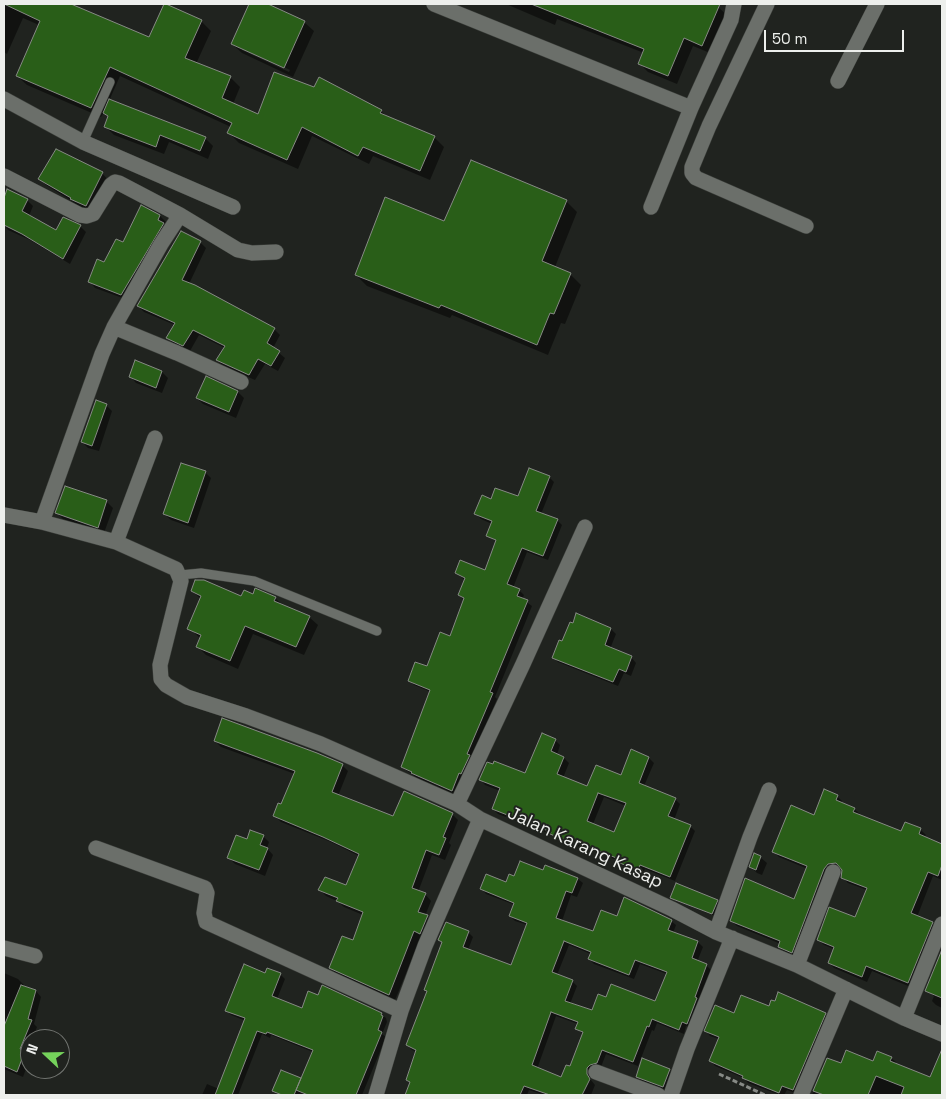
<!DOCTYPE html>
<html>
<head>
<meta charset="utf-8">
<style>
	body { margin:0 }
	#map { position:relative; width:946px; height:1099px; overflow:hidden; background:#20231f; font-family:"Space Grotesk",sans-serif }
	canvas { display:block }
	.frame { position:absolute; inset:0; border:5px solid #edefec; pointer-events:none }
	.north { position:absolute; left:20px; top:1029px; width:50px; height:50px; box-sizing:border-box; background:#20231f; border:1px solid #727571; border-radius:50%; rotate:291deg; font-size:14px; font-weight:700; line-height:20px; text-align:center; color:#edefec }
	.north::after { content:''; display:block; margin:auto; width:18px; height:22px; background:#75d25b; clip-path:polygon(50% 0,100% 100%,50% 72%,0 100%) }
	.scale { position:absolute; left:764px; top:30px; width:140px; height:22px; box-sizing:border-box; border:2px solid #edefec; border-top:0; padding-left:6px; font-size:15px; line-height:18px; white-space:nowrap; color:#edefec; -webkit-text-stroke:4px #20231f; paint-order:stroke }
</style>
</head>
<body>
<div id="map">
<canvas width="946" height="1099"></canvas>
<div class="frame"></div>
<div class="north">N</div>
<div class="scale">50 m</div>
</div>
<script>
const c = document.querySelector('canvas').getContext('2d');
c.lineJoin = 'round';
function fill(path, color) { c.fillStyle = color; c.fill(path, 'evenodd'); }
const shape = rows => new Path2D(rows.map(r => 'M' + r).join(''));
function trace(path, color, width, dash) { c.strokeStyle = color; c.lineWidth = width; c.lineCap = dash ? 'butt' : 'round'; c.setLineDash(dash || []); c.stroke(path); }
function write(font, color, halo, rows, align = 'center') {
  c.font = font + ' "Space Grotesk",sans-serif'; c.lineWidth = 4; c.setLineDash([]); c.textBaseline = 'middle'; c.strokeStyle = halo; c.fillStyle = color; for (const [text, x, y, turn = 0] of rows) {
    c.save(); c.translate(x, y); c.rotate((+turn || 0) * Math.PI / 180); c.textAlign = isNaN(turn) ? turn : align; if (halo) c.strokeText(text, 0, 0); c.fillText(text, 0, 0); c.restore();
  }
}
fill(shape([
	[4,4,68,4,150,39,201,21,211,31,196,64,230,77,240,87,233,104,258,116,381,111,388,118,434,137,444,147,430,180,373,156,369,164,312,136,298,169,239,143,229,133,231,127,120,76,109,101,205,138,213,146,208,159,169,142,164,154,114,135,105,126,109,118,104,112,101,117,27,85,17,76,39,25,23,18,7,54,4,52],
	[250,4,265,4,304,22,314,31,293,77,242,53,232,44],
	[242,47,290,70,289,72,242,50],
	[506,4,711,4,718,7,727,15,710,53,693,46,677,84,648,72,639,63,644,53,557,19,555,25],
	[102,173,108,180,92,212,78,205,46,185,40,179],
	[8,191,27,200,33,206,29,216,57,232,80,226,86,232,70,264,30,240,8,230,4,225,4,201],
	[566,201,577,212,555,267,570,274,581,285,565,324,561,323,548,355,452,315,450,318,367,286,356,275,445,222],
	[142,207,160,216,166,222,164,225,169,230,128,300,95,288,89,281,123,244],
	[200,242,206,248,189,284,274,329,280,335,273,348,285,358,278,371,265,364,255,380,223,366,217,360,225,348,199,335,190,351,174,344,168,338,175,325,144,312,138,306],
	[136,361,162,372,168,378,162,393,136,383,130,376],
	[238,392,244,398,236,418,203,404,197,398],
	[106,405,112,411,99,451,88,448,82,442],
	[205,472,211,478,194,528,171,520,164,514],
	[549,477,554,482,541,514,557,520,562,525,548,560,527,552,513,588,519,590,524,595,522,599,532,606,495,697,497,699,457,795,417,778,402,767,431,692,414,685,409,680,428,668,451,637,465,601,459,595,465,580,456,573,485,571,497,542,488,535,492,524,481,519,476,514,491,500,518,498],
	[66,488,107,502,113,508,104,533,63,519,57,513],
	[192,591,242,598,253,596,275,598,284,606,309,617,318,625,304,655,253,634,238,669,206,655,198,647,201,639,189,628,201,599],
	[611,629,616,634,610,649,631,657,636,663,631,676,624,673,618,686,558,662,553,657,562,643],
	[555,740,560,745,557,755,564,758,569,763,563,778,588,788,621,777,649,758,654,763,644,786,675,799,680,804,674,820,690,826,695,831,675,881,645,869,643,874,624,867,619,861,582,846,581,848,557,839,553,835,498,814,493,809,500,791,485,785,480,779,526,775],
	[604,797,626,806,615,834,593,824],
	[215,741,342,765,348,771,338,796,394,818,452,814,458,820,449,843,451,845,445,860,432,855,418,892,425,894,431,901,425,916,433,923,426,939,421,937,395,1000,336,974,330,967,353,942,363,915,344,907,337,901,326,896,320,890,347,887,359,856,331,842,281,822,275,816,282,806,295,774,221,747],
	[837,796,842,801,841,803,854,809,860,814,859,816,902,833,920,829,926,835,924,838,942,846,942,880,933,876,917,917,932,923,937,928,913,988,872,971,867,982,834,968,829,963,834,949,824,945,818,940,856,919,867,890,848,883,842,877,842,868,837,868,797,957,785,952,779,947,781,944,737,926,731,921,794,900,808,869,779,857,774,852],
	[263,836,269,842,267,848,273,855,265,876,235,864,229,858,247,841],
	[760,857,767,863,762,875,757,873,751,867],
	[543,871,578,879,583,883,577,897,571,895,562,921,593,933,618,918,671,921,676,925,673,933,698,942,703,947,697,962,706,965,711,970,692,1028,686,1026,684,1034,657,1023,654,1031,652,1030,638,1066,606,1054,601,1067,591,1074,591,1080,595,1085,591,1095,544,1095,529,1090,527,1095,406,1095,411,1083,407,1080,417,1052,412,1050,407,1045,428,992,425,989,443,943,439,940,468,932,473,937,468,950,512,967,528,925,515,921,510,916,515,905,486,894,482,889,506,883,515,877],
	[569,945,591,954,589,959,594,964,634,979,640,964,667,974,656,1003,607,998,592,1012,570,1004,577,986,572,981,557,975],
	[556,1016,578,1024,577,1028,583,1034,570,1068,562,1078,537,1069],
	[672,897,717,901,720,904,715,916,674,900],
	[941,954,942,954,942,1008,936,1005,932,1001,934,996,927,990],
	[4,973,18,979,24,985,23,987,36,991,41,997,34,1024,37,1027,32,1039,30,1039,30,1044,26,1054,30,1058,23,1077,4,1069],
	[266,974,280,974,285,979,277,999,302,1010,381,1014,386,1018,387,1022,382,1034,386,1037,362,1095,278,1095,274,1091,282,1071,302,1080,313,1052,271,1035,270,1038,262,1034,238,1095,202,1095,207,1084,219,1089,246,1021,231,1015,226,1010],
	[769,1008,825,1014,830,1018,798,1094,787,1090,784,1095,780,1095,748,1083,744,1078,715,1066,711,1061,719,1039,710,1036,706,1031,734,1014],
	[891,1058,896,1062,895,1064,931,1079,941,1074,942,1070,942,1095,812,1095,828,1059,841,1065,874,1063],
	[669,1070,675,1076,669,1093,643,1082,637,1076]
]), '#0007');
const building = shape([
	[4,4,71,4,149,37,164,4,166,4,202,20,185,58,231,76,222,98,258,114,274,72,314,87,319,77,382,110,380,113,435,136,420,171,363,147,358,156,302,127,287,160,227,133,232,123,110,67,91,108,16,76,40,21,4,4],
	[249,4,268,4,305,21,284,68,231,44,249,4],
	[531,4,720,4,702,46,684,38,668,76,638,64,644,49,531,4],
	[109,99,206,137,200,151,160,135,156,147,104,127,108,116,103,113,109,99],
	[56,149,103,172,86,206,70,199,71,198,38,179,56,149],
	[471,160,567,200,542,261,571,273,554,314,550,313,537,345,441,305,439,308,355,275,385,197,444,221,471,160],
	[7,189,28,199,22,211,56,230,63,217,81,225,63,259,22,234,4,225,4,198,7,189],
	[141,205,160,215,158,220,164,223,121,295,88,282,97,259,104,262,116,239,123,242,141,205],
	[181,231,201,241,182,280,195,285,275,328,267,343,280,351,271,366,258,359,249,375,216,360,225,346,193,330,183,346,166,338,175,323,137,306,181,231],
	[135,360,162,371,156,388,129,377,135,360],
	[206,376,238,391,229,412,196,398,206,376],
	[96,400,107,404,92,446,81,442,96,400],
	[181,463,206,471,188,523,163,514,181,463],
	[529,468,550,476,536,511,558,519,543,556,522,548,507,584,520,589,517,596,528,600,490,692,493,693,467,754,470,755,461,774,459,773,452,791,411,773,412,772,401,767,430,690,408,681,415,662,427,666,440,632,450,636,464,598,458,595,465,578,455,573,460,560,485,570,496,540,486,536,492,521,474,514,482,495,491,499,495,488,518,496,529,468],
	[65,486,107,500,98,528,55,513,65,486],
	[195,580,204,580,241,596,244,590,253,594,255,588,276,597,274,601,310,616,296,647,245,626,230,661,196,647,201,635,187,629,201,596,191,591,195,580],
	[576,613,611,628,605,645,632,656,626,672,619,669,613,682,552,658,559,640,562,641,570,622,573,623,576,613],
	[222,718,317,753,343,764,332,792,393,816,404,791,453,813,443,837,446,838,439,855,426,850,412,888,426,893,418,912,428,915,420,934,414,931,389,995,329,968,342,936,353,940,363,912,336,901,338,898,318,890,325,877,346,885,359,854,323,837,273,816,278,803,281,804,295,771,214,741,222,718],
	[542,733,556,739,551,751,564,757,557,774,587,786,596,765,621,775,631,749,649,757,639,783,676,798,668,816,691,825,670,877,640,865,638,870,617,862,619,859,576,842,575,844,550,834,551,832,492,809,500,788,479,780,487,762,493,764,494,761,525,773,542,733],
	[598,793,626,803,614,832,587,821,598,793],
	[824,789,838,795,836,800,855,808,853,812,901,831,905,822,921,828,919,834,942,844,942,865,938,876,928,872,911,913,933,922,908,983,866,966,862,977,828,963,834,947,817,940,829,907,855,917,867,888,841,878,842,870,836,863,828,864,824,869,792,953,778,947,780,941,730,921,745,878,794,899,807,866,772,852,791,805,814,815,824,789],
	[250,830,264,835,260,845,268,848,259,870,227,858,236,835,247,839,250,830],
	[754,853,761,856,756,870,749,867,754,853],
	[520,861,543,870,545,865,578,878,572,893,566,891,556,918,593,931,601,910,617,916,624,897,672,920,668,930,698,941,692,958,707,964,695,997,697,998,687,1024,682,1022,679,1030,652,1019,649,1027,647,1026,633,1062,602,1050,597,1063,590,1065,587,1068,587,1074,590,1079,582,1095,550,1095,524,1086,520,1095,405,1095,410,1082,406,1080,416,1050,406,1045,427,991,424,990,442,942,438,940,446,922,469,931,463,947,511,965,527,923,509,916,514,903,480,889,486,874,506,882,509,874,514,876,520,861],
	[564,941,591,952,588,959,629,975,635,960,667,972,655,1001,611,984,606,997,598,994,592,1010,565,1001,573,980,552,972,564,941],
	[551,1012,578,1022,575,1029,583,1032,570,1066,566,1065,561,1077,532,1065,551,1012],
	[676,883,718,900,712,914,670,898,676,883],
	[941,952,942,953,942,998,925,991,941,952],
	[244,964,265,973,267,968,281,973,272,996,302,1008,308,991,318,995,322,985,382,1013,381,1015,383,1016,378,1030,382,1032,356,1095,308,1095,296,1090,313,1050,267,1032,266,1034,257,1031,232,1095,215,1095,245,1018,225,1011,244,964],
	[21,985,36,990,28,1019,32,1020,20,1049,25,1051,17,1072,4,1066,4,1026,21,985],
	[778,992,826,1013,793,1090,782,1086,779,1093,742,1078,743,1076,709,1061,719,1037,704,1031,715,1005,734,1013,741,995,769,1006,771,1000,775,1001,778,992],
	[942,1049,942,1095,901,1095,904,1087,876,1076,868,1095,824,1095,813,1091,827,1058,841,1063,846,1050,873,1061,877,1051,892,1057,890,1061,930,1077,942,1049],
	[642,1058,670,1069,663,1087,636,1077,642,1058],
	[281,1070,301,1078,294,1095,282,1095,272,1091,281,1070]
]);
fill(building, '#295e18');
trace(building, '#868a84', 1);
const lane = shape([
	[83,142,110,82],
	[180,575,201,573,254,581,377,631]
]);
const street = shape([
	[434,4,691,108],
	[767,4,709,126,692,167,692,173,696,178,806,226],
	[838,81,877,4],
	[4,99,83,142,233,207],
	[4,176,80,215,87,216,93,214,111,185,115,182,119,183,180,215,238,250,252,253,276,252],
	[651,207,691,108,731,20,734,4],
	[114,327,177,353,241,382],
	[4,515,42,522,116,542,176,569,181,581,160,665,161,679,166,685,187,697,246,716,321,744,457,804,480,819],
	[42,522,102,354,114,327,161,244,180,215],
	[116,542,155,438],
	[457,804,523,664,585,527],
	[96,848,205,888,207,893,204,913,206,922,401,1011],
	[716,932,750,837,769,790],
	[4,948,35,956],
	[797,965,833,872],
	[904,1018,942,924],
	[596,1072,658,1095],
	[376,1095,401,1011,425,946,480,819,672,909,716,932,797,965,904,1018,942,1034],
	[671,1095,687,1049,732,938],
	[801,1095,846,989]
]);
trace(lane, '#3c3f3b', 10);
trace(street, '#3c3f3b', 16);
trace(shape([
	[719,1074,765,1095]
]), '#878a86', 3, [5, 2.5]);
trace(lane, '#6b6f6a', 9);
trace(street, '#6b6f6a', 15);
write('18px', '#edefec', '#20231f', [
	["Jalan Karang Kasap",585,848,25]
]);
</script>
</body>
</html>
